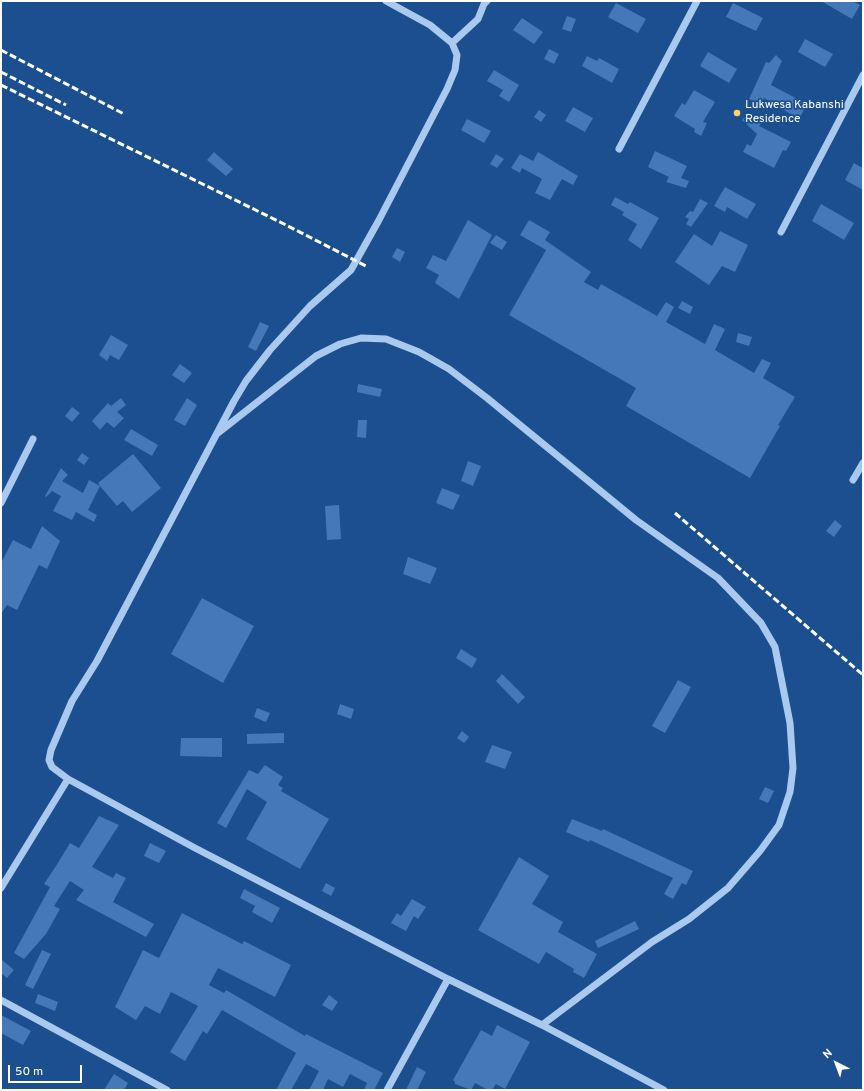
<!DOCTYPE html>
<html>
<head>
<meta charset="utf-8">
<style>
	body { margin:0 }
	#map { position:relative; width:864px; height:1091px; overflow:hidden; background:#1b4f8f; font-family:Overpass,sans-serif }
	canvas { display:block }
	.frame { position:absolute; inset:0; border:2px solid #fff; pointer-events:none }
	.north { position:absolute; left:816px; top:1043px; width:40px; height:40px; -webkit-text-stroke:3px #1b4f8f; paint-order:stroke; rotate:318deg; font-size:11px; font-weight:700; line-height:16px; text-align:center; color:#fff }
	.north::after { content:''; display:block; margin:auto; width:14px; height:18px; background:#fff; clip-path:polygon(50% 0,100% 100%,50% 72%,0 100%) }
	.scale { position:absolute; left:8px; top:1065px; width:74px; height:18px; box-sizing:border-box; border:2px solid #fff; border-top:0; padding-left:5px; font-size:12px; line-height:14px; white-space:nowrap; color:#fff; -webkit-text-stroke:3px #1b4f8f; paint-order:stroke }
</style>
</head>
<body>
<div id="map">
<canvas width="864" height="1091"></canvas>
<div class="frame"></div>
<div class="north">N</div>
<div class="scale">50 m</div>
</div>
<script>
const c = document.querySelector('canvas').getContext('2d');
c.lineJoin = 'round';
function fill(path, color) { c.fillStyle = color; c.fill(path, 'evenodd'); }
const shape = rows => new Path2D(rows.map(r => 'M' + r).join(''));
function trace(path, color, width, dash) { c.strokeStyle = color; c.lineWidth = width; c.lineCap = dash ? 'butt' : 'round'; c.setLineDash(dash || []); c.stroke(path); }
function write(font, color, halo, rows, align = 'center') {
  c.font = font + ' Overpass,sans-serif'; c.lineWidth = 3.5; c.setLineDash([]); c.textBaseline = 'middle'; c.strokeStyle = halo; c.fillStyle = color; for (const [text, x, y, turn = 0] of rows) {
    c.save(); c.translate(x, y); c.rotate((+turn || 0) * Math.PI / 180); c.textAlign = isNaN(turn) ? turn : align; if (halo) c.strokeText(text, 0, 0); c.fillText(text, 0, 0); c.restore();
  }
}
fill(shape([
	[821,1,852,1,860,5,852,19],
	[616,3,646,19,638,33,608,17],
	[733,3,763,18,756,31,726,17],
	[567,16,576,19,571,32,562,29],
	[522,18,543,32,534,44,513,30],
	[805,39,833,54,825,67,798,52],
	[549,49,559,54,554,64,544,59],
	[708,52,737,69,729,83,700,66],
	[776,55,782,61,771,85,807,104,799,119,764,98,761,105,749,99,766,62,769,63],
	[587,56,597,61,599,58,619,69,612,83,582,66],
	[494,70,519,85,509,102,499,96,503,90,487,81],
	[694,90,715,102,703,122,707,123,701,136,694,132,695,129,674,116,682,103,685,105],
	[573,107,593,118,585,132,565,121],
	[539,110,546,115,541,122,534,117],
	[748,113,761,123,759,126,791,142,786,151,783,150,774,168,743,152,747,144,751,146,757,134,742,120],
	[467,119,491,131,484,143,461,130],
	[655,151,687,166,681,178,689,181,686,188,666,182,669,177,648,167],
	[214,152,233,169,226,176,207,160],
	[538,152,578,176,573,185,562,179,550,200,535,193,542,179,522,168,520,173,511,168,520,154,533,161],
	[496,154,504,159,497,168,490,164],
	[854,163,863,168,863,190,845,180],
	[725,187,756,204,747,219,727,207,725,212,714,206],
	[615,197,628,204,630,202,659,218,641,249,628,240,637,224,622,215,624,212,611,205],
	[700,199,708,203,691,227,686,224,689,219,685,217,690,211,693,212],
	[821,204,854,223,844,240,812,221],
	[468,220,492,235,459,299,435,283,439,275,426,268,433,255,446,261],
	[529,220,550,232,545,240,591,272,584,282,598,290,601,284,657,316,666,302,674,307,666,322,705,344,714,324,725,329,715,350,754,373,762,359,771,363,763,378,795,397,778,425,780,426,750,478,626,406,636,388,509,315,546,250,520,235],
	[720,231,748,245,735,272,722,266,709,285,675,262,694,234,712,246],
	[496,235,507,242,502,250,490,243],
	[397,248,405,252,400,262,392,257],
	[682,301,693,307,690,314,678,308],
	[260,322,269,326,256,351,248,347],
	[738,333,752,337,749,346,736,342],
	[111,335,128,345,119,360,110,355,107,361,99,355],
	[180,364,192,373,184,383,172,375],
	[358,384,382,389,380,397,357,392],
	[121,398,126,405,117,412,124,418,114,428,107,422,100,430,92,421,108,403,111,406],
	[187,398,197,405,185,426,174,420],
	[72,407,80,413,72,422,65,416],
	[358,420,367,420,366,438,357,437],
	[131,429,158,445,152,456,124,440],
	[82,453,89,458,84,465,77,460],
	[133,454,161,488,132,512,123,501,117,506,100,486,88,510,97,515,94,522,76,512,72,520,53,511,61,496,52,491,46,497,45,496,61,468,68,475,62,481,83,493,89,480,100,486,98,483],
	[468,461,481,466,473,486,461,481],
	[442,488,460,495,453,510,436,503],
	[339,505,341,539,327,540,325,506],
	[835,520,842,526,834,537,826,531],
	[42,526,60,541,47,569,39,565,17,610,7,605,1,614,1,563,13,540,31,549],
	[408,557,437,568,430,584,403,574],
	[202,598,254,626,223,683,171,654],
	[461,649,477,659,472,668,456,658],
	[502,674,525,697,518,704,496,681],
	[678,680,691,687,665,733,652,726],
	[340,704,354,709,351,719,337,714],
	[257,708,270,713,266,722,254,717],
	[462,731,469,737,464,743,457,738],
	[284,733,284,743,247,744,247,734],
	[181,738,222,738,222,757,180,756],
	[492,745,512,752,505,769,485,762],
	[265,765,283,777,278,785,283,788,281,791,329,819,300,869,246,839,267,802,247,789,226,828,217,823,249,770,258,774],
	[765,787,774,791,768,803,759,799],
	[99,816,119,825,92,867,113,878,116,873,126,878,113,902,154,924,146,937,76,900,84,890,70,881,54,906,60,909,46,934,24,959,14,953,50,887,44,884,56,866,70,843,79,848],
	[572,819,602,831,603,829,693,871,686,885,682,883,673,899,664,894,673,878,590,840,589,842,566,832],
	[150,843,166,851,159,863,144,856],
	[519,857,549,876,532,904,563,922,558,932,597,954,584,978,573,972,574,969,546,952,539,964,478,930],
	[326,883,335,888,331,896,322,891],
	[244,889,280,908,272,923,252,912,255,906,240,898],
	[412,899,426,907,418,919,414,916,406,931,391,923,397,913,401,916],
	[182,913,242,944,244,941,291,965,275,997,218,968,209,985,224,993,226,990,305,1036,306,1034,383,1073,374,1090,364,1090,367,1083,350,1074,343,1087,328,1079,323,1090,309,1090,319,1071,306,1064,291,1090,276,1090,296,1053,222,1010,207,1034,203,1031,185,1061,170,1052,198,1006,171,992,160,1014,145,1006,136,1020,115,1007,143,950,159,958],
	[635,921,639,929,598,948,595,941],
	[42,950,51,954,33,989,25,985],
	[1,959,14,970,7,978,1,973],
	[38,994,58,1002,55,1011,35,1003],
	[329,995,338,1002,332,1011,322,1005],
	[1,1015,31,1031,23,1045,1,1033],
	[497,1025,530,1042,505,1089,496,1084,492,1090,488,1090,475,1083,471,1090,455,1084,455,1082,453,1080,481,1030,492,1036],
	[417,1067,426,1072,417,1090,406,1090],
	[114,1074,128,1083,124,1090,104,1090]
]), '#4478b7');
trace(shape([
	[386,1,430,25,452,43,457,55,455,70,447,89,379,220,351,270,310,306,270,350,246,381,234,401,97,661,72,701,51,750,49,760,52,767,68,779,195,848,448,979,542,1025,664,1090],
	[452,43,478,19,484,4,487,1],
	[619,149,697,1],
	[781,232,863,75],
	[218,433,316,356,340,344,361,338,386,339,419,352,449,369,487,398,636,520,718,578,761,623,775,647,790,723,793,768,790,792,779,825,760,851,728,888,689,919,652,942,542,1025],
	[853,480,863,463],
	[1,503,33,439],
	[1,888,68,779],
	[1,1000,167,1090],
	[387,1090,448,979]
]), '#a9c9ee', 7);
trace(shape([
	[1,50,124,114],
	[1,72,66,105],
	[1,85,284,224,366,266],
	[675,513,863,675]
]), '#fff', 3, [7, 3]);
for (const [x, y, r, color] of [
	[737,113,4,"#ffd166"]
]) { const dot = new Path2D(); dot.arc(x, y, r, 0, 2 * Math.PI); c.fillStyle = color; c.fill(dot); trace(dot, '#1b4f8f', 1.5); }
write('12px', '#fff', '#1b4f8f', [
	["Lukwesa Kabanshi",745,106],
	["Residence",745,120]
], 'left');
</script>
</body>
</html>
